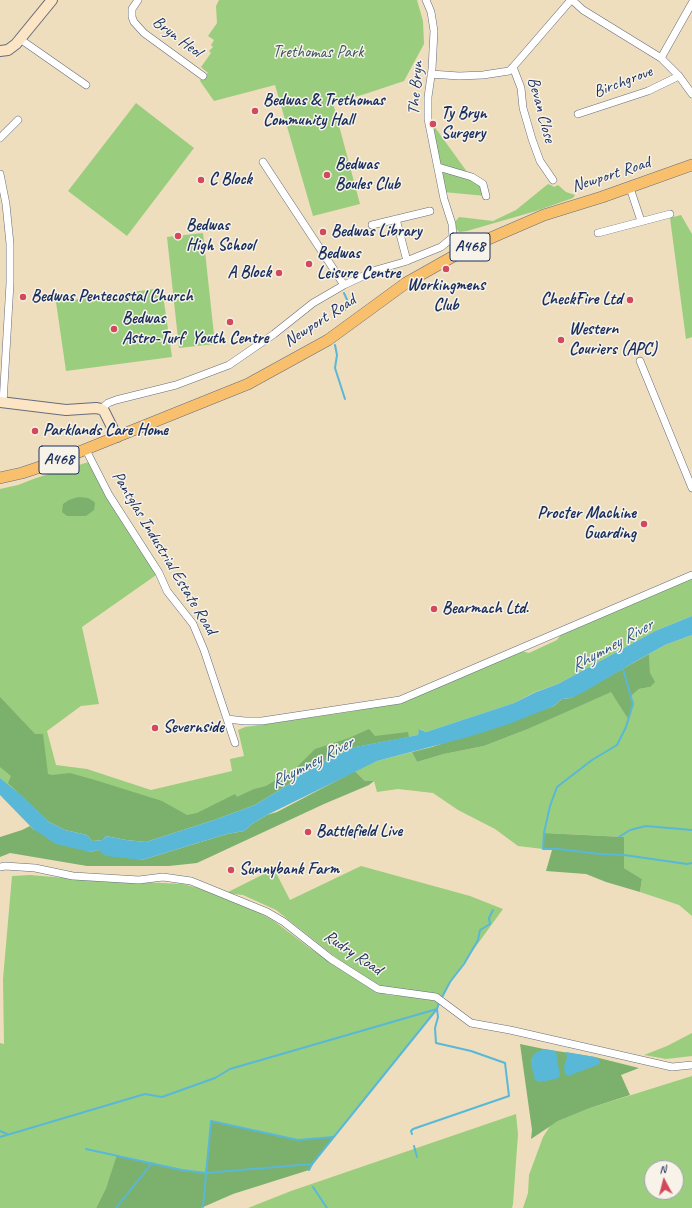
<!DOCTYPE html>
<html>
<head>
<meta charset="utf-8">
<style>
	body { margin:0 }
	#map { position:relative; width:692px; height:1208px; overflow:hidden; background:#efdebd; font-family:Caveat,sans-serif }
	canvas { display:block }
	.north { position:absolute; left:644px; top:1160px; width:40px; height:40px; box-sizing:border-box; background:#f7f3e8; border:1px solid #9fa5b1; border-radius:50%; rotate:353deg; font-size:11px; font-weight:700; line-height:16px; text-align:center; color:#1b2f5e }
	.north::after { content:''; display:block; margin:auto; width:14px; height:18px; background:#d1495b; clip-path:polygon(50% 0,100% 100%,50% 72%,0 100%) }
</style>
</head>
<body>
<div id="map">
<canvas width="692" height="1208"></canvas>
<div class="north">N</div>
</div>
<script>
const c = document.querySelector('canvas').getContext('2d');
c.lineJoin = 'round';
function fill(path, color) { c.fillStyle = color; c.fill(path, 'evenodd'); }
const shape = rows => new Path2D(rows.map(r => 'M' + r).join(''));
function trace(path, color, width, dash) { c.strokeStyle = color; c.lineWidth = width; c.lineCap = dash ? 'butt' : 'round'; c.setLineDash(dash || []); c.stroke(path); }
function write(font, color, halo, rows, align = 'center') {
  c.font = font + ' Caveat,sans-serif'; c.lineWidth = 3; c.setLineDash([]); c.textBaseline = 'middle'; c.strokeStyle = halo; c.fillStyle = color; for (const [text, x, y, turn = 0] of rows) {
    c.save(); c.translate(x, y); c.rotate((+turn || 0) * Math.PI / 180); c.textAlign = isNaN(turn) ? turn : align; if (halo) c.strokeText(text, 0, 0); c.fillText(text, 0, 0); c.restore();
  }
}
fill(shape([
	[219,0,417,0,423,21,424,44,404,81,365,94,333,103,360,204,313,216,275,85,214,101,200,81,203,76,208,73,201,67,211,53,209,51,213,47,211,45,214,40,208,36,217,23,216,6],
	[136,103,194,148,127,236,68,191],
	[429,124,434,126,470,176,478,180,486,196,443,192],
	[548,184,551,185,554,187,558,185,566,192,575,195,573,198,536,211,467,231,459,232,455,227,455,222,459,217,493,221,516,210],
	[681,215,692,234,692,337,686,339,670,218],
	[203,233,215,344,179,348,167,237],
	[162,288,172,357,66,371,56,302],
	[92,461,159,573,82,627,99,704,81,706,47,731,56,765,87,769,151,790,232,771,230,759,244,756,238,730,245,727,349,712,397,703,521,651,529,653,557,640,562,633,692,578,692,616,655,631,558,684,535,692,514,703,426,732,420,729,418,735,355,747,304,770,214,820,49,822,0,778,0,489,18,485,36,478],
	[692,635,692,916,679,905,640,892,642,879,624,868,624,837,544,833,543,849,518,846,495,829,458,810,433,793,398,789,377,792,374,781,365,781,355,771,377,761,412,752,417,762,444,754,484,746,528,729,611,691,628,719,630,697,639,689,650,687,649,654,665,645],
	[361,866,470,896,503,909,450,982,443,996,383,987,373,982,338,959,276,910,243,895,226,893,274,869,290,900],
	[30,875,78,879,183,884,202,889,260,913,274,921,311,949,360,982,388,995,429,998,439,1003,437,1009,333,1137,298,1140,211,1121,205,1173,182,1170,118,1155,106,1188,96,1208,0,1208,0,1043,4,1044,3,979,12,876],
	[692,1033,692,1056,666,1059,644,1055,667,1046],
	[692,1076,692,1208,523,1208,528,1193,529,1175,543,1137,550,1126,558,1121,590,1108],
	[652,1168,676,1168,676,1192,652,1192],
	[516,1114,518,1134,513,1204,512,1208,248,1208,291,1191]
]), '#9bcd7e');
fill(shape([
	[78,497,88,498,93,501,95,503,94,510,86,516,67,516,62,512,63,504,69,500],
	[649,654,650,673,655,682,650,687,639,689,630,697,633,704,628,719,611,692,528,729,484,746,444,754,417,762,412,752,432,747,554,706,562,699,571,698],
	[0,697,35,734,43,734,48,774,52,775,70,773,95,780,162,801,187,815,197,813,235,794,237,797,254,789,266,786,295,769,315,749,349,738,369,729,375,736,408,732,409,737,355,747,304,770,291,783,255,805,214,820,146,842,126,840,106,836,103,840,92,841,87,835,65,830,49,822,8,783,11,776,0,767],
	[355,771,365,781,374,781,369,785,324,804,197,863,169,866,87,866,10,853,0,857,0,837,22,830,30,826,33,829,90,852,98,850,142,860,227,834,244,831,252,824,267,815,277,812],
	[544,833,624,837,624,868,642,879,640,892,606,882,586,874,546,871,552,850,543,849],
	[520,1044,544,1049,595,1057,639,1068,621,1075,630,1095,590,1108,558,1121,531,1139,532,1130],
	[211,1121,298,1140,333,1137,309,1170,233,1194,201,1208,96,1208,106,1188,117,1155,182,1170,205,1172]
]), '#7cb06d');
fill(shape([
	[692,616,692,635,665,645,638,660,582,693,571,698,562,699,554,706,509,724,468,737,377,761,267,815,252,824,244,831,227,834,142,860,106,856,98,850,90,852,56,844,33,829,0,795,0,778,21,795,49,822,65,830,87,835,92,841,103,840,106,836,126,840,146,842,214,820,255,805,291,783,304,770,355,747,418,735,419,729,426,732,514,703,536,692,558,684,655,631],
	[544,1049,556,1051,560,1076,556,1079,540,1082,535,1080,531,1064,531,1059,535,1053],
	[566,1052,595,1057,600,1061,600,1064,568,1076,565,1074,564,1066,567,1057]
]), '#59b8d8');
trace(shape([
	[344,293,348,302,345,310],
	[335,345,337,355,335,368,345,399],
	[623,669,633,704,626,727,617,745,592,760,557,787,550,806,544,833,543,849,558,849,600,854,624,855,687,864,692,863],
	[619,837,630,830,646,826,692,830],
	[0,1131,7,1134],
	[412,1134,411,1131,413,1129,509,1096,505,1063,471,1051,436,1043,435,1028,438,1017,437,1009],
	[0,1137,145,1094,162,1097,215,1078,230,1069,437,1009,439,1003,450,982,464,964,478,940,480,930,490,924,489,918,493,910],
	[414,1146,417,1157],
	[86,1149,182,1170,205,1173,312,1164,437,1009],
	[309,1170,312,1164],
	[313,1187,327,1208],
	[203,1207,211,1121,298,1140,333,1137],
	[116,1208,152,1163]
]), '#59b8d8', 2);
const street = shape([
	[138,0,132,9,132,17,134,22,144,33,203,76],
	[572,0,583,10,661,58,679,76,692,94],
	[20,39,86,85],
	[661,58,692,3],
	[513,67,521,88,523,108,532,139,540,161,553,180],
	[431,74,459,76,483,75,509,71,513,67,571,0],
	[578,114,648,91,679,76],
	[0,138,18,120],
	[263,162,344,285],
	[438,167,472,177,483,184,486,196],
	[0,174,6,204,10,244,10,283,3,403],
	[630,188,641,221],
	[396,219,407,261],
	[372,225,430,211],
	[598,233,670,214],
	[640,361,692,488],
	[101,409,108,403,116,400,176,385,229,365,274,334,313,303,344,285,376,270,404,262,441,247,453,237,452,224,444,199,428,119,428,97,432,69,434,31,431,12,426,0],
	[86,450,109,495,159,573,167,591,193,624,204,650,235,743],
	[227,719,245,721,262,721,400,700,692,575],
	[0,867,5,866,35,868,73,876,139,880,163,877,191,881,267,912,284,922,331,959,378,989,436,997,471,1023,510,1030,672,1067,692,1065]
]);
const secondary = shape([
	[0,51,8,50,16,44,52,0],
	[0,402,66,410,96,408,101,409,104,411,117,437]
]);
const primary = shape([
	[0,478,22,473,49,464,248,384,328,340,406,283,468,248,486,240,544,215,602,197,692,165]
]);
trace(street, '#656c7f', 8);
trace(secondary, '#656c7f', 12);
trace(primary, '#656c7f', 12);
trace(street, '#fff', 7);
trace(secondary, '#fce5c4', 10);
trace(primary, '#f8bf6c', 11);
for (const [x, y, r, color] of [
	[255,111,4,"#d1495b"],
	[433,124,4,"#d1495b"],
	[327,175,4,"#d1495b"],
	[201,180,4,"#d1495b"],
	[323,232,4,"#d1495b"],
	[178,236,4,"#d1495b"],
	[309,264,4,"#d1495b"],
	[446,269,4,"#d1495b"],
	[279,273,4,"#d1495b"],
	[23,297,4,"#d1495b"],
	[630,300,4,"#d1495b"],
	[230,322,4,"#d1495b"],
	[114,329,4,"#d1495b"],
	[561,340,4,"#d1495b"],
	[35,431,4,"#d1495b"],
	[644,524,4,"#d1495b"],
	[434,609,4,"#d1495b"],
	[155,728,4,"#d1495b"],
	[308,832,4,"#d1495b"],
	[231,870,4,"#d1495b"]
]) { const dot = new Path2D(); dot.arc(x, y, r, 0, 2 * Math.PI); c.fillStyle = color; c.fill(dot); trace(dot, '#f7f3e8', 1.5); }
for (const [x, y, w] of [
	[470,247,40],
	[59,460,40]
]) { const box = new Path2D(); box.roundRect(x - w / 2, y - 14, w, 28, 3); c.fillStyle = '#f7f3e8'; c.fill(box); trace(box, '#1b2f5e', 1); }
write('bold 16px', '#1b2f5e', null, [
	["A468",470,247],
	["A468",59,460]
]);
write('17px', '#1b2f5e', '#f7f3e8', [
	["Bryn Heol",177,37,37],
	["Birchgrove",623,82,-21],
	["The Bryn",416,88,-86],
	["Bevan Close",541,110,75],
	["Newport Road",611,175,-18],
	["Newport Road",320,321,-33],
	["Pantglas Industrial Estate Road",164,553,59],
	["Rudry Road",353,953,34]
]);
write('17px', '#3b5666', '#f7f3e8', [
	["Trethomas Park",318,53]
]);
write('bold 17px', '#1b2f5e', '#f7f3e8', [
	["Bedwas & Trethomas",263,101],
	["Community Hall",263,121],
	["Ty Bryn",441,114],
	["Surgery",441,134],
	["Bedwas",335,165],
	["Boules Club",335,185],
	["C Block",209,180],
	["Bedwas",186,226],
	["High School",186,246],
	["Bedwas Library",331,232],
	["Bedwas",317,254],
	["Leisure Centre",317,274],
	["A Block",271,273,"right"],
	["Workingmens",446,286,"center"],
	["Club",446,306,"center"],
	["Bedwas Pentecostal Church",31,297],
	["CheckFire Ltd",622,300,"right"],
	["Bedwas",122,319],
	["Astro-Turf",122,339],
	["Western",569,330],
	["Couriers (APC)",569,350],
	["Youth Centre",230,339,"center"],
	["Parklands Care Home",43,431],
	["Procter Machine",636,514,"right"],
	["Guarding",636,534,"right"],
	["Bearmach Ltd.",442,609],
	["Severnside",163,728],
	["Battlefield Live",316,832],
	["Sunnybank Farm",239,870]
], 'left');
write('italic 18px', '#2e5883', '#f7f3e8', [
	["Rhymney River",612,646,-29],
	["Rhymney River",312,763,-28]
]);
</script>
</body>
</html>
